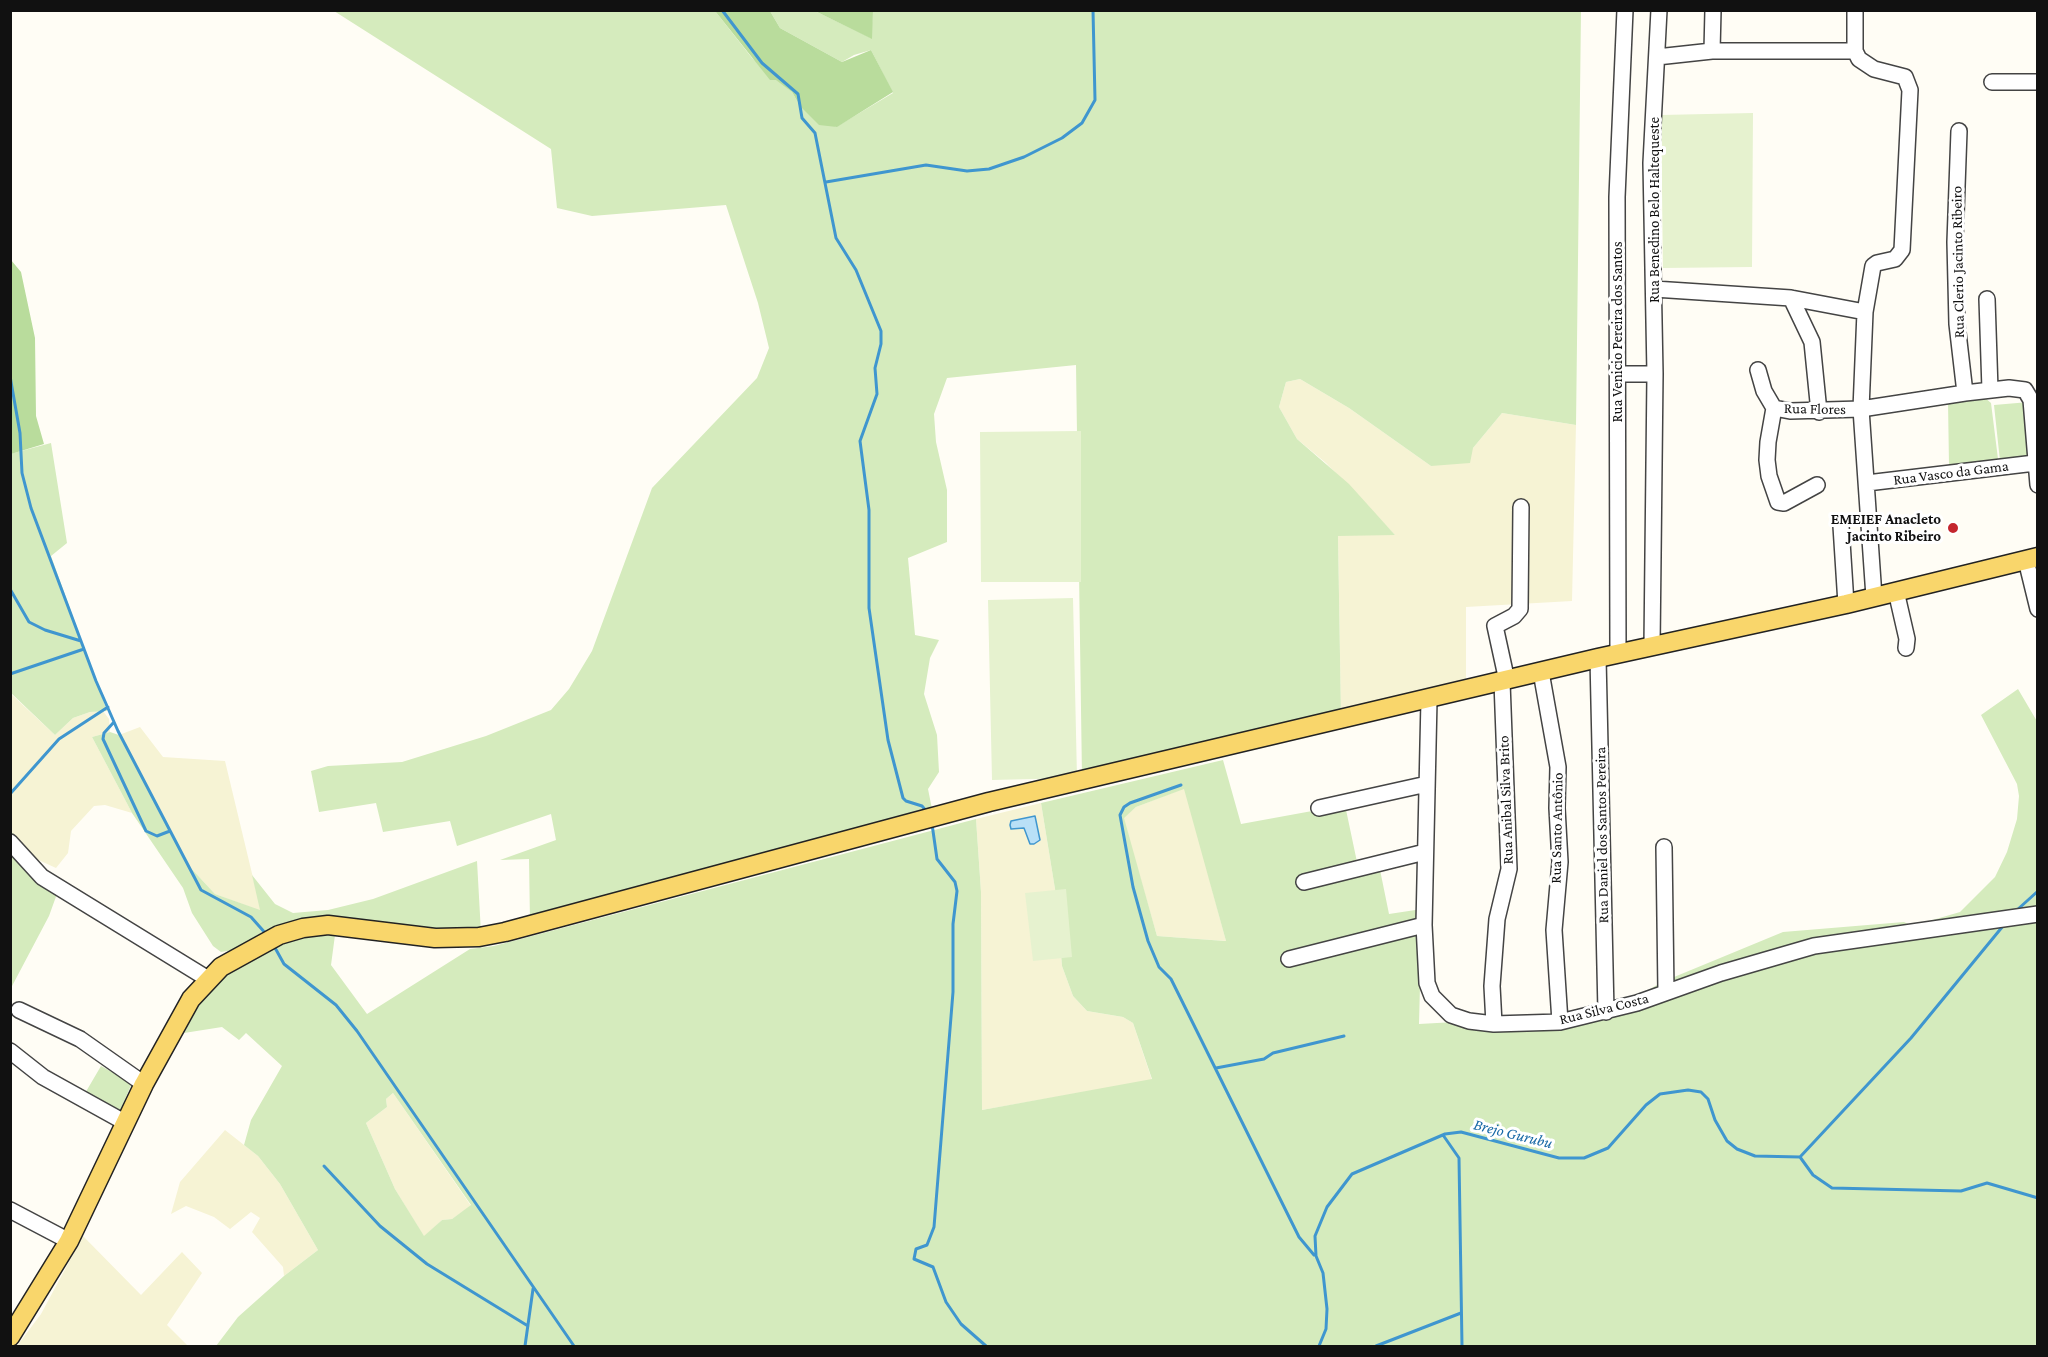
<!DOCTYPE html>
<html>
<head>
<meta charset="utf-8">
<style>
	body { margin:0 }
	#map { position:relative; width:2048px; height:1357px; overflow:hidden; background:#fffdf5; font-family:"Crimson Pro",serif }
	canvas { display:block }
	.frame { position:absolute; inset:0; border:12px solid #111; pointer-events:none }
</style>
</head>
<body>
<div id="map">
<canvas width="2048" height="1357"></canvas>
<div class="frame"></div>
</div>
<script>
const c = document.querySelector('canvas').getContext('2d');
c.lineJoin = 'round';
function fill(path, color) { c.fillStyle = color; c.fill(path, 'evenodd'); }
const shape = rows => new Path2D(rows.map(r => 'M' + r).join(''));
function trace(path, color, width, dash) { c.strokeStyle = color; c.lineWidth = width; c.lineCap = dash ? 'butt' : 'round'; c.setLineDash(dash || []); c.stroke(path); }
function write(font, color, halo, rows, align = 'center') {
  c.font = font + ' "Crimson Pro",serif'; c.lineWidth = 6; c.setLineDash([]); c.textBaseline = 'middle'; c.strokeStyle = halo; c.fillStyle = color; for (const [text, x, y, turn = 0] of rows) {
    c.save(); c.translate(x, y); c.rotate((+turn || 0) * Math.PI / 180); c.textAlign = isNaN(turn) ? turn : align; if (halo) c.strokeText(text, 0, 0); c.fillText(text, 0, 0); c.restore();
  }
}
fill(shape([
	[1300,379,1349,408,1431,466,1473,448,1502,413,1576,425,1572,601,1466,607,1466,686,1341,716,1338,535,1395,535,1326,463,1297,439,1279,407,1286,382],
	[10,693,55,735,73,718,90,712,103,711,109,719,110,732,92,737,132,813,105,805,94,806,71,831,68,853,56,868,32,857,11,831],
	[140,727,163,757,225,761,261,911,215,894,189,866,119,735],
	[1185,788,1226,941,1157,936,1123,818,1136,807],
	[1041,803,1056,895,1062,966,1073,996,1087,1011,1123,1017,1133,1023,1152,1080,982,1110,981,892,976,819],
	[393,1093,471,1206,452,1219,442,1220,424,1237,395,1189,366,1123,387,1107,386,1099],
	[225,1130,258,1156,280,1184,318,1250,284,1276,283,1267,252,1232,260,1218,251,1212,230,1229,214,1217,186,1206,171,1214,180,1182],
	[83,1236,141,1295,182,1252,202,1273,167,1325,188,1346,17,1346,41,1314]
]), '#f6f3d4');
fill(shape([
	[873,10,1581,11,1576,425,1502,413,1473,448,1470,463,1431,466,1349,408,1300,379,1286,382,1279,407,1297,439,1349,484,1395,535,1338,536,1341,716,1082,778,1076,365,947,378,934,414,936,442,947,490,947,542,908,558,915,635,939,640,930,658,924,694,937,735,939,772,928,789,933,814,530,922,529,859,500,860,556,840,551,814,457,846,450,821,383,832,376,803,319,812,311,771,328,766,402,762,486,736,551,710,569,689,592,651,652,488,757,378,769,348,758,303,726,205,592,216,557,208,551,149,334,11,715,11,752,58,792,92,800,106,836,127,893,93,871,50,854,55,842,62,780,28,770,11,815,11,871,38],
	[1984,397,1991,403,1998,459,1949,465,1948,402],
	[2029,402,2033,456,2000,461,1994,405],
	[51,443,67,543,51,556,107,711,90,712,73,718,55,735,11,693,10,454],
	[2018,689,2038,723,2037,1346,216,1346,238,1317,284,1276,318,1250,280,1184,258,1156,244,1145,251,1120,282,1066,246,1033,239,1040,222,1027,184,1033,204,996,232,968,269,945,300,937,335,935,331,965,367,1014,470,949,494,946,976,819,981,892,982,1110,1152,1079,1133,1023,1123,1017,1087,1011,1073,996,1062,966,1056,895,1041,803,1223,760,1241,824,1345,805,1357,862,1378,860,1389,914,1422,909,1419,1024,1618,1013,1624,1004,1662,982,1783,932,1904,922,1912,926,1960,912,1995,877,2007,852,2017,819,2019,796,2017,784,1981,715],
	[1184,789,1226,941,1225,941,1157,936,1124,818,1136,807],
	[393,1093,471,1205,452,1219,442,1220,424,1236,395,1189,366,1123,387,1107,386,1099],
	[110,732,119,735,189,866,215,894,260,910,252,875,275,904,293,913,328,910,373,899,477,861,481,933,298,923,263,932,233,950,221,952,213,946,192,913,183,888,132,813,92,737],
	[11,831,32,857,23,865,31,877,58,891,49,916,11,988],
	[101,1066,132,1083,119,1113,84,1095]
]), '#d5ebbd');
fill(shape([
	[715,11,770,11,780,28,842,62,871,50,893,92,837,127,819,125,800,106,792,92,776,80,770,80],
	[815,11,873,11,872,39],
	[11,260,21,272,35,338,36,416,44,444,11,454]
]), '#b9dc9c');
fill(shape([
	[1753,113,1752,267,1663,268,1661,115],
	[1081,431,1081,582,981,582,980,432],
	[1073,598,1077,778,992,780,988,600],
	[1066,889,1072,957,1033,961,1025,893]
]), '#e6f2cf');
const water = shape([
	[1035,816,1040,840,1034,844,1030,844,1024,828,1011,829,1010,825,1011,821,1035,816]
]);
fill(water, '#b9e0f7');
trace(water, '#3f96cf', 1.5);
trace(shape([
	[722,10,762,63,798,94,802,118,815,133,836,238,856,270,881,331,881,344,875,368,877,394,860,441,869,510,869,608,888,740,903,798,906,801,922,806,927,812],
	[826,182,926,165,967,171,989,169,1024,157,1062,138,1082,123,1095,100,1093,10],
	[10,376,20,433,22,473,31,508,96,681,118,731,201,890,251,917,267,935],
	[10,589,29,622,45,630,81,641],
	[10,674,84,649],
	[114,722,104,733,103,739,146,831,157,836,170,831],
	[1181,785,1130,803,1124,807,1120,815,1133,887,1148,941,1159,967,1171,979,1299,1237,1314,1255],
	[10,794,59,739,108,707],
	[932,824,937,859,955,882,957,891,953,924,953,992,934,1227,927,1245,916,1249,914,1259,933,1267,946,1302,961,1324,986,1346],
	[2017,910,2038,891],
	[274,946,284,964,336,1005,357,1031,574,1346],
	[1216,1068,1264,1059,1273,1053,1344,1036],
	[1443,1135,1459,1158,1462,1346],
	[1800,1157,1911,1038,2003,926],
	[1800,1157,1813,1175,1832,1188,1961,1191,1987,1183,2038,1198],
	[324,1166,380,1226,427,1264,528,1326],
	[525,1346,533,1289],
	[1319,1346,1326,1329,1327,1309,1323,1273,1316,1256,1315,1236,1327,1207,1352,1174,1445,1134,1461,1132,1559,1158,1584,1158,1608,1148,1646,1105,1660,1094,1688,1090,1701,1092,1708,1099,1715,1120,1727,1141,1737,1149,1755,1156,1800,1157],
	[1376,1346,1461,1313]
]), '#3f96cf', 3);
const minor = shape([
	[1855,10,1855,51,1859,59,1874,69,1905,77,1910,90,1902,250,1895,259,1877,263,1873,266,1865,312,1861,409,1874,597],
	[1712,51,1713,10],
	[1657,57,1712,51,1855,51],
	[1992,82,2038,82],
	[1959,131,1955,242,1957,324,1965,393],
	[1654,289,1791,298,1865,312],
	[1791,298,1812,342,1819,412],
	[1987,299,1990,390],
	[1758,370,1764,391,1774,408,1790,411,1861,409,1965,393,2009,388,2025,390,2031,400,2038,485],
	[1618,374,1655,374],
	[1774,408,1768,442,1767,460,1769,476,1778,502,1784,503,1817,485],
	[1867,483,2035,463],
	[1841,526,1846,604],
	[2026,560,2038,609],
	[1896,591,1907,639,1906,648],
	[1652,646,1655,374,1651,163,1659,10],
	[1618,654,1617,197,1625,10],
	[1598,658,1606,1012],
	[1541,672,1558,767,1557,808,1560,862,1554,930,1560,1022],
	[1507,681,1495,626,1514,616,1520,609,1521,507],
	[1429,700,1424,925,1427,983,1432,996,1451,1015,1469,1021,1494,1024,1560,1022,1637,1003,1721,973,1814,946,2038,914],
	[1319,808,1427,784],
	[10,842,42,877,208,979],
	[1664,847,1666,992],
	[1304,882,1425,852],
	[1289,959,1424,925],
	[19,1010,80,1039,144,1084],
	[1494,1024,1492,986,1497,919,1509,869,1502,682],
	[10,1051,43,1077,126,1123],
	[10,1210,69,1241]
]);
const major = shape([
	[10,1337,69,1241,144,1084,191,999,221,967,279,935,303,928,328,925,435,938,479,937,505,932,989,802,1598,658,1846,604,2038,557]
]);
trace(minor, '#444', 18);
trace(major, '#222', 21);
trace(minor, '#fff', 15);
trace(major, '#f9d66b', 18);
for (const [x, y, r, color] of [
	[1953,528,6,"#c4262e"]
]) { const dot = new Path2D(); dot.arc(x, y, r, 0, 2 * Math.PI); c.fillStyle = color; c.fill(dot); trace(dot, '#fff', 2); }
write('15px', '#111', '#fff', [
	["Rua Benedino Belo Haltequeste",1654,210,-90],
	["Rua Clerio Jacinto Ribeiro",1958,262,-91],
	["Rua Venicio Pereira dos Santos",1617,332,-90],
	["Rua Flores",1815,409,1],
	["Rua Vasco da Gama",1951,473,-7],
	["Rua Anibal Silva Brito",1506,800,-92],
	["Rua Santo Antônio",1557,828,-89],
	["Rua Daniel dos Santos Pereira",1602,835,-91],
	["Rua Silva Costa",1604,1009,-14]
]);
write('bold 15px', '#111', '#fff', [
	["EMEIEF Anacleto",1941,519],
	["Jacinto Ribeiro",1941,536]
], 'right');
write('italic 16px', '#1768a6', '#fff', [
	["Brejo Gurubu",1513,1134,14]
]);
</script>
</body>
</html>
